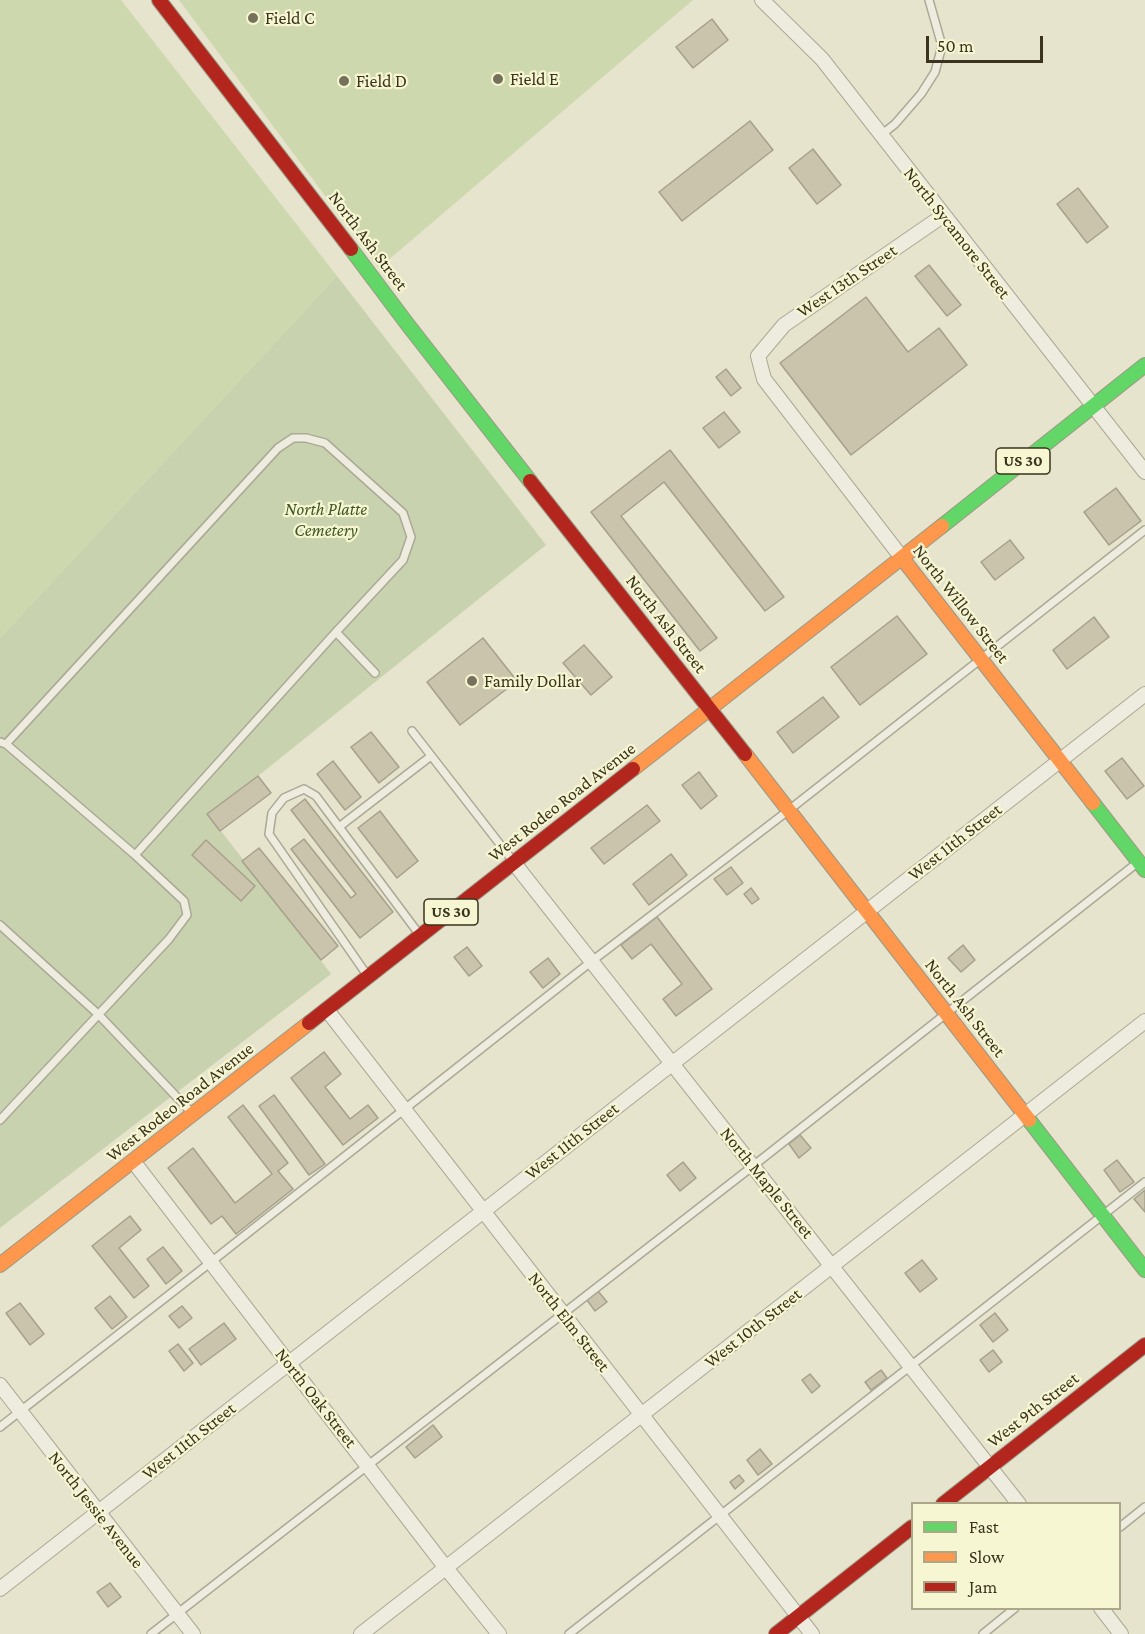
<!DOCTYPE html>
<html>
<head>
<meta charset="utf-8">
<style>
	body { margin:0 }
	#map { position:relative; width:1145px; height:1634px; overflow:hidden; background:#e6e4cc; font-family:"Crimson Pro",serif }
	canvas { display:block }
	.legend { position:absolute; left:911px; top:1502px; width:210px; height:108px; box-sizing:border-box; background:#f7f6d2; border:2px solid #aba88a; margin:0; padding:8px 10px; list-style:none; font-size:18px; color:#3a331d }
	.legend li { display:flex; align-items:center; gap:12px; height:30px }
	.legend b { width:30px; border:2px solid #aba88a }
	.scale { position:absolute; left:926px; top:36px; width:117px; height:27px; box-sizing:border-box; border:3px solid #3a331d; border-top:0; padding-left:8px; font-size:18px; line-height:21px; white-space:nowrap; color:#3a331d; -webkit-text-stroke:4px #f7f6d2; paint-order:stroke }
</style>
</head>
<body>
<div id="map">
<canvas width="1145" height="1634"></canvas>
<ul class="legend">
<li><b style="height:8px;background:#63d668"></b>Fast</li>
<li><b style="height:8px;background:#ff974d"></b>Slow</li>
<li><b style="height:8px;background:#b3261e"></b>Jam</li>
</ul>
<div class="scale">50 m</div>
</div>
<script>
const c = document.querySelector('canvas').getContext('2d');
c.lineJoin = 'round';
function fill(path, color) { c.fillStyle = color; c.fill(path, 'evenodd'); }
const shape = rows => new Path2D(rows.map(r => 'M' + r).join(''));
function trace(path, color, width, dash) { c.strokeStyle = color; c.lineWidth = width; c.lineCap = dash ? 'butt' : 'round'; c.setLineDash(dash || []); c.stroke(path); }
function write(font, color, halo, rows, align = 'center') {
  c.font = font + ' "Crimson Pro",serif'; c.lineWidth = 4.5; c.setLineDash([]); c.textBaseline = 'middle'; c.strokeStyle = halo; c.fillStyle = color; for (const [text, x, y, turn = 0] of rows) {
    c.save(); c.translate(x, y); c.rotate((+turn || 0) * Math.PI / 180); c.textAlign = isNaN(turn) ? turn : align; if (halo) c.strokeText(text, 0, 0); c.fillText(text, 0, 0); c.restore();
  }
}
fill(shape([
	[0,0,121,0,337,276,0,638],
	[179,0,693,0,379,268]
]), '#ced8ae');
fill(shape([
	[337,276,546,545,258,776,208,814,331,974,0,1228,0,638]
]), '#c9d2ae');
const building = shape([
	[712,19,728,40,693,68,676,47,712,19],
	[750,121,773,150,682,221,659,192,750,121],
	[813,149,841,185,817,204,789,168,813,149],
	[1078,188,1108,227,1087,243,1057,204,1078,188],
	[929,265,961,305,947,316,915,276,929,265],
	[866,297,908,352,939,328,967,365,851,455,780,363,866,297],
	[726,369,741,388,731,396,716,377,726,369],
	[724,412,740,432,719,448,703,428,724,412],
	[670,450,784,597,765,611,664,482,621,516,717,638,700,651,591,512,670,450],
	[1116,488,1141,521,1109,545,1084,512,1116,488],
	[1010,540,1024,558,995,580,981,562,1010,540],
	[897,616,927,654,860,705,831,667,897,616],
	[1094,617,1109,637,1067,669,1053,650,1094,617],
	[483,638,517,681,460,725,427,682,483,638],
	[584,645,612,677,591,695,563,663,584,645],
	[823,697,839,717,793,753,777,732,823,697],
	[371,732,399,767,379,783,351,747,371,732],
	[1122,758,1144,786,1127,799,1105,771,1122,758],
	[333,761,361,797,345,810,317,774,333,761],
	[699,772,717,796,701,809,682,785,699,772],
	[258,776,271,793,220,831,207,814,258,776],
	[305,799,393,912,360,938,291,849,304,839,351,898,356,894,291,810,305,799],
	[647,805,660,821,604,864,591,848,647,805],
	[380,811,418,861,397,878,358,828,380,811],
	[206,840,255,886,241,901,192,855,206,840],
	[259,848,338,946,321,960,242,861,259,848],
	[671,854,687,875,649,905,633,884,671,854],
	[731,867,743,883,727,895,714,879,731,867],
	[751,888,759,899,752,904,744,894,751,888],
	[657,917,712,989,676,1016,663,999,682,984,651,944,632,959,621,945,657,917],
	[963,945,975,960,961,972,948,958,963,945],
	[467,947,482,966,469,976,454,957,467,947],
	[548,958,560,974,543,988,530,972,548,958],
	[324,1052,341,1074,325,1087,350,1119,368,1105,378,1118,343,1145,291,1078,324,1052],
	[274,1095,325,1164,309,1175,259,1106,274,1095],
	[243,1105,288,1163,278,1171,293,1189,236,1234,222,1216,211,1224,168,1168,193,1148,235,1203,272,1174,228,1117,243,1105],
	[800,1135,811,1148,799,1158,789,1144,800,1135],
	[1117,1160,1134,1182,1120,1192,1104,1170,1117,1160],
	[683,1162,696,1178,680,1191,667,1175,683,1162],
	[1145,1190,1145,1212,1134,1199,1145,1190],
	[130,1216,141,1230,119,1248,149,1286,134,1298,92,1246,130,1216],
	[163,1247,182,1271,166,1284,147,1259,163,1247],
	[922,1260,937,1279,920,1292,905,1273,922,1260],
	[598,1291,607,1302,595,1311,587,1300,598,1291],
	[110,1296,127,1317,112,1329,95,1308,110,1296],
	[20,1303,44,1334,30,1345,6,1313,20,1303],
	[182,1306,192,1318,179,1328,169,1316,182,1306],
	[995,1313,1008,1330,993,1342,980,1325,995,1313],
	[224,1323,236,1339,201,1365,189,1349,224,1323],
	[178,1344,193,1363,184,1371,169,1351,178,1344],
	[993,1350,1002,1362,989,1372,980,1360,993,1350],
	[881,1370,887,1378,871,1390,865,1382,881,1370],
	[810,1374,820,1386,812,1393,802,1380,810,1374],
	[433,1425,442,1437,415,1458,406,1447,433,1425],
	[760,1449,772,1464,758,1475,747,1460,760,1449],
	[739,1475,744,1481,735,1489,730,1482,739,1475],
	[110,1583,121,1597,108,1607,97,1592,110,1583]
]);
fill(building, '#cac4ad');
trace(building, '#a6a08c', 1.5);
const lane = shape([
	[881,135,895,124,921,94,935,72,942,46,929,0],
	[336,632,375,673],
	[412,731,513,861],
	[0,742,6,744,135,855,184,901,187,915,169,939,0,1120],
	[6,744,278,448,293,438,306,438,325,443,403,513,411,537,403,560,336,632,135,855],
	[339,827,431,756],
	[0,925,99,1015,191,1112],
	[367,975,269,834,272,813,284,798,304,789,316,796,419,934],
	[0,1427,211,1262,592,961,789,810,1145,530],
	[1120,1527,1145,1507],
	[151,1634,753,1166,1137,863],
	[569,1634,1145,1182],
	[983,1634,1015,1608]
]);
const street = shape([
	[762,0,822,59,1145,472],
	[902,558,764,379,758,356,784,325,944,215],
	[514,863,1019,1504],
	[327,1010,812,1634],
	[133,1161,446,1568,499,1634],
	[0,1385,193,1634],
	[0,1589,1145,694],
	[1101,1608,1121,1634],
	[361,1634,1145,1021]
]);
const fast = shape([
	[351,249,408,325,530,481],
	[942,526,1145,365],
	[1093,803,1145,870],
	[1029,1120,1145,1270]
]);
const slow = shape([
	[902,558,1093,803],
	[745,754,1029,1120],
	[633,769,942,526],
	[0,1265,309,1023]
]);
const jam = shape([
	[159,0,351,249],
	[530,481,745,754],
	[309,1023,633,769],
	[943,1504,1145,1345],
	[776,1634,912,1527]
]);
trace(lane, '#aba896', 10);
trace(street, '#aba896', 16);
trace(fast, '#9b9885', 16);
trace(slow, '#9b9885', 16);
trace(jam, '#9b9885', 16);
trace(lane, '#edecdf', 7);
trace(street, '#edecdf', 14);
trace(fast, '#63d668', 14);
trace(slow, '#ff974d', 14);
trace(jam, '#b3261e', 14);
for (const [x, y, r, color] of [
	[253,18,6,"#76715a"],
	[498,79,6,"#76715a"],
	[344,81,6,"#76715a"],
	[472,681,6,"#76715a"]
]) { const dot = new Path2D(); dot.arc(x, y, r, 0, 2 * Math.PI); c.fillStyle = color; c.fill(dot); trace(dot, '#f7f6d2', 2); }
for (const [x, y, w] of [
	[1023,461,54],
	[451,912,54]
]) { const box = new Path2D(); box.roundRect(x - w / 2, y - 13, w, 26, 4.5); c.fillStyle = '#f7f6d2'; c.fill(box); trace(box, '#3a331d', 1.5); }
write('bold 16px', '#3a331d', null, [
	["US 30",1023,461],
	["US 30",451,912]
]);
write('18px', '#3a331d', '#f7f6d2', [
	["Field C",265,18],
	["Field E",510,79],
	["Field D",356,81],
	["Family Dollar",484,681]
], 'left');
write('18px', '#3a331d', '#f7f6d2', [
	["North Sycamore Street",957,233,52],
	["North Ash Street",368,241,53],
	["West 13th Street",847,281,-34],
	["North Willow Street",961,604,52],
	["North Ash Street",666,624,52],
	["West Rodeo Road Avenue",562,802,-38],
	["West 11th Street",955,842,-38],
	["North Ash Street",965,1008,52],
	["West Rodeo Road Avenue",180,1102,-38],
	["West 11th Street",572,1141,-38],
	["North Maple Street",767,1183,51],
	["North Elm Street",569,1322,52],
	["West 10th Street",753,1328,-38],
	["North Oak Street",316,1398,52],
	["West 9th Street",1033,1410,-38],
	["West 11th Street",189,1441,-38],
	["North Jessie Avenue",96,1510,52]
]);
write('italic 18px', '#3d5823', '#f7f6d2', [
	["North Platte",326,509],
	["Cemetery",326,530]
]);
</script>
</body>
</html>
